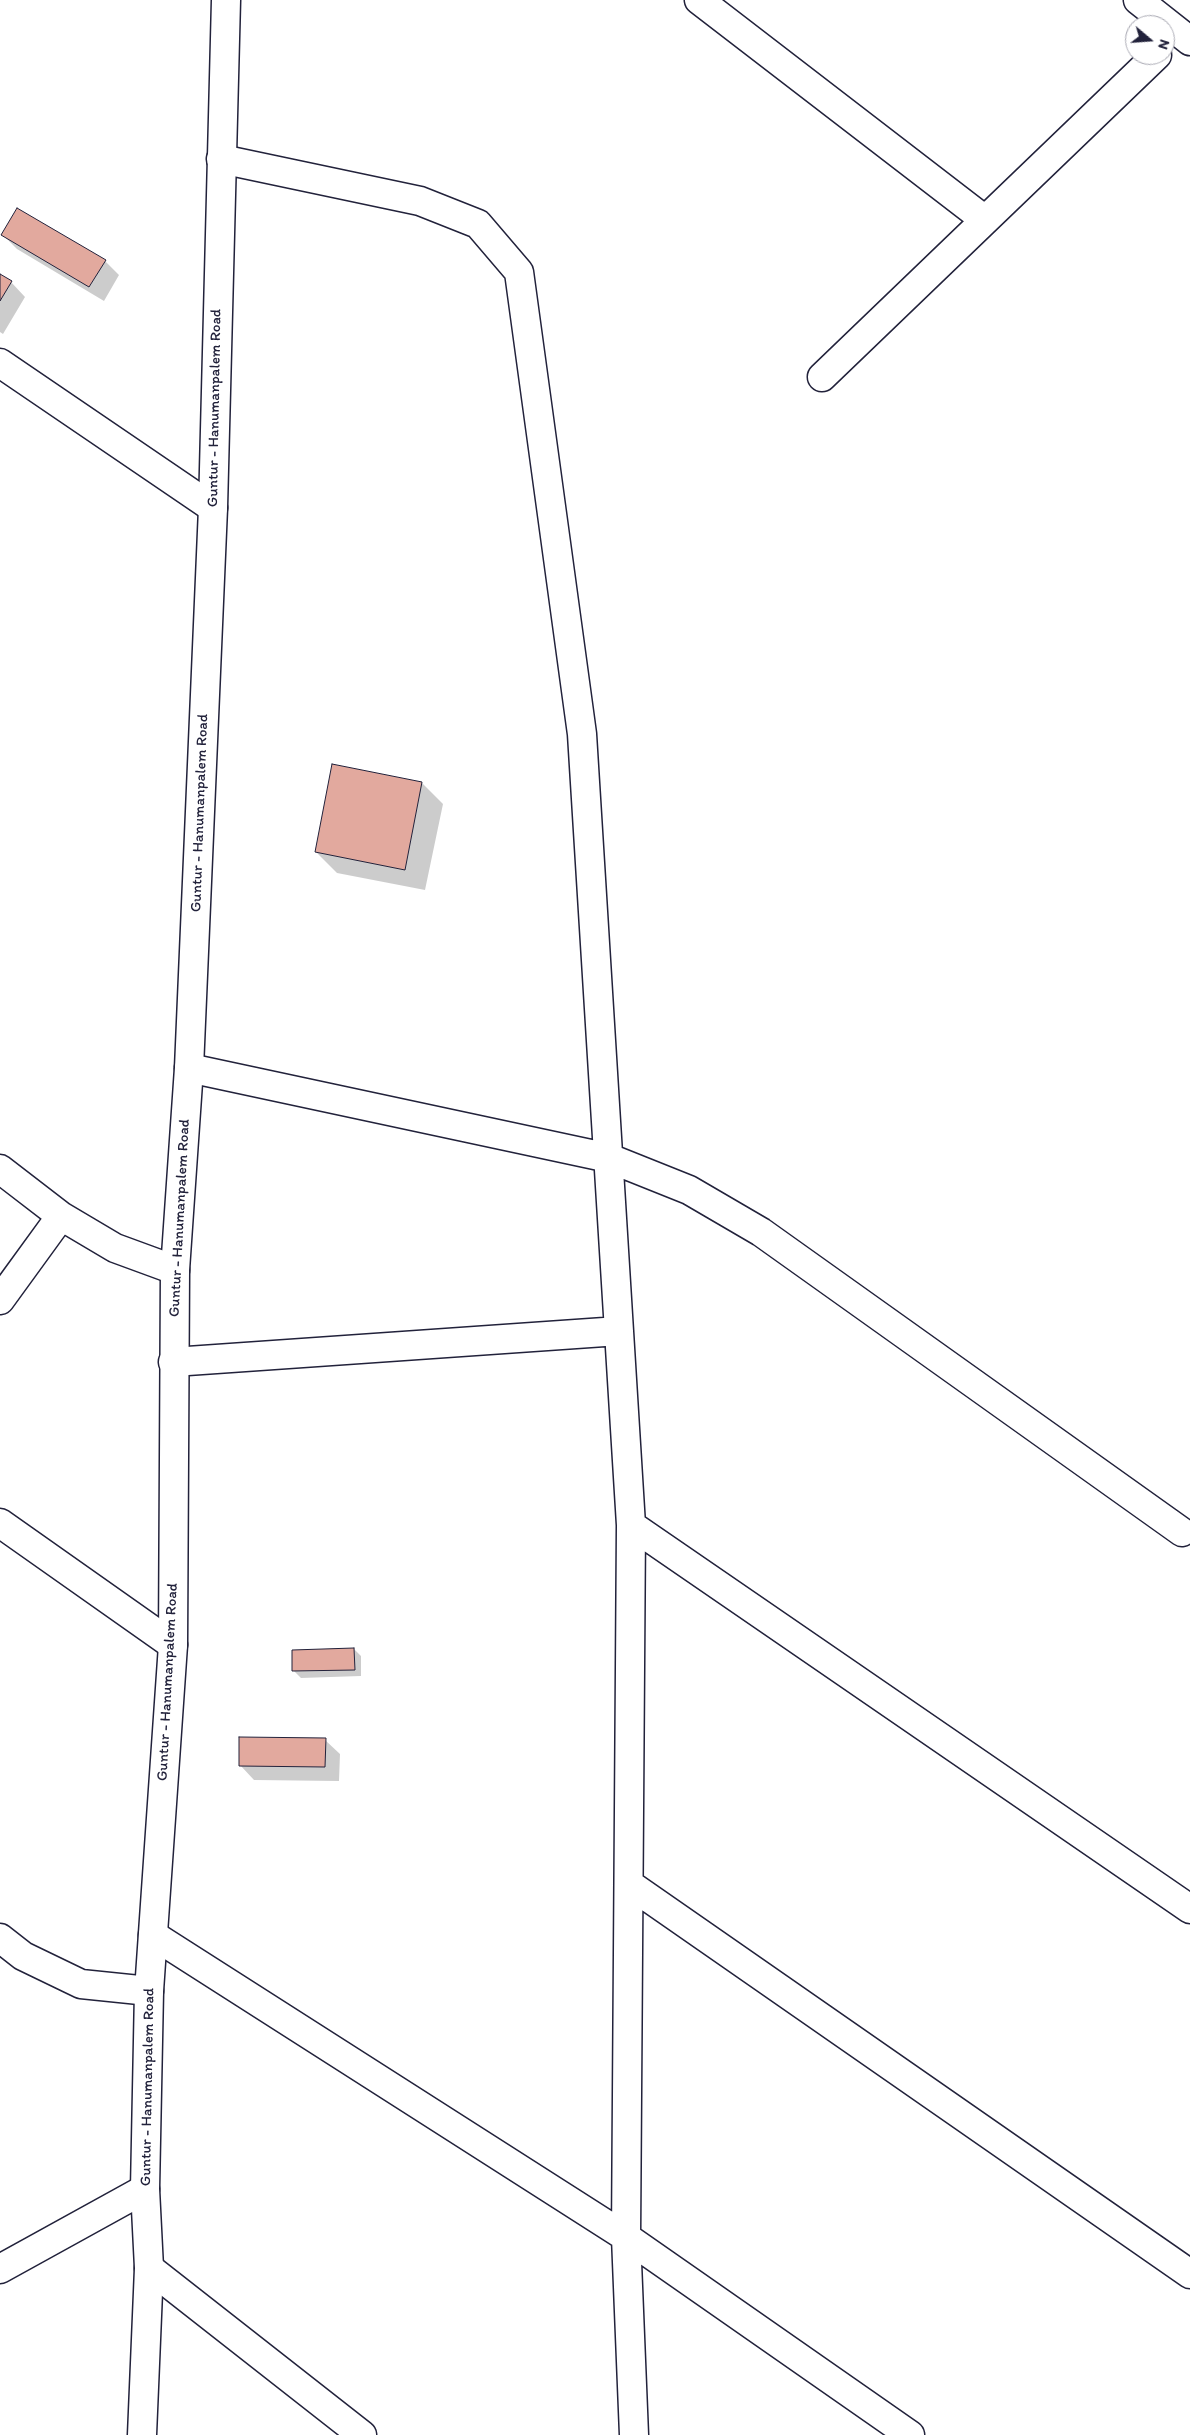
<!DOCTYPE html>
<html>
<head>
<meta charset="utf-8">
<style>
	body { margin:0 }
	#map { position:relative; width:1190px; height:2435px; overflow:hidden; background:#fff; font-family:Itim,sans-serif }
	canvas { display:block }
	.north { position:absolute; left:1125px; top:15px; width:50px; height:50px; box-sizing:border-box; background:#fff; border:1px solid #a7a7b1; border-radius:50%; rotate:108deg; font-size:14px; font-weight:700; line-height:20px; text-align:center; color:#22223b }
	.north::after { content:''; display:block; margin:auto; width:18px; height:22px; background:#22223b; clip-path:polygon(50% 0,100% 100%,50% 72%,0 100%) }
</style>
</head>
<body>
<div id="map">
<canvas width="1190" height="2435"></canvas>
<div class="north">N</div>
</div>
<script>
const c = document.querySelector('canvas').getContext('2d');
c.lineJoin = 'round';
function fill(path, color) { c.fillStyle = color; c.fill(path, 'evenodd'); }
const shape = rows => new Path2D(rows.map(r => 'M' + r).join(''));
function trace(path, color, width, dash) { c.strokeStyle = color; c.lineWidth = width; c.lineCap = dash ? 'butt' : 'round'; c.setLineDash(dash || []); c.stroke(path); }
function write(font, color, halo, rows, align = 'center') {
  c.font = font + ' Itim,sans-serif'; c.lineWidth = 4; c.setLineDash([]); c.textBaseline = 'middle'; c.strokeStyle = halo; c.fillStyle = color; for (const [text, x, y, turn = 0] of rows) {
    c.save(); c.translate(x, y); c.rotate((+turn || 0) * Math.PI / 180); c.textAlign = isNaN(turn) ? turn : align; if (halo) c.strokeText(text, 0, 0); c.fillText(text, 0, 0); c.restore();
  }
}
fill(shape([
	[3,235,105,261,119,275,104,301,17,249],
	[0,276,11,282,25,297,3,334,0,332],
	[422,783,443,804,425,890,337,873,316,852],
	[354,1649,361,1656,361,1676,301,1678,294,1671],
	[325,1740,340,1754,339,1781,254,1780,240,1765]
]), '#0003');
const building = shape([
	[17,208,106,260,89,287,1,235,17,208],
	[0,274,12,281,0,301,0,274],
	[332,764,422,782,405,870,315,852,332,764],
	[354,1648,355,1670,292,1671,292,1650,354,1648],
	[239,1737,326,1738,325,1767,239,1766,239,1737]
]);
fill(building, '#e2a99e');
trace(building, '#22223b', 1);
const street = shape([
	[699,0,985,220],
	[1138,0,1190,41],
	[221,159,420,201,478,224,519,272,582,734,631,1525,626,2237,634,2435],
	[0,363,213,508],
	[822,377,1157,55],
	[189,1068,609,1158,689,1190,761,1232,1182,1532],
	[0,1169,61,1216,0,1300],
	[61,1216,115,1248,175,1270],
	[173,1362,619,1331],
	[0,1523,173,1645],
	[631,1525,1190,1909],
	[629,1884,1190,2274],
	[153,1935,626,2237,910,2435],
	[0,1938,23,1956,81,1984,149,1991],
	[149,2268,362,2435],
	[0,2269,145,2189]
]);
const primary = shape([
	[142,2435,149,2268,145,2189,149,1991,173,1645,175,1270,189,1068,213,508,226,0]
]);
trace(street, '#22223b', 31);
trace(primary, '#22223b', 31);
trace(street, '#fff', 28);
trace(primary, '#fff', 28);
write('15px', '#22223b', '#fff', [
	["Guntur - Hanumanpalem Road",215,408,-89],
	["Guntur - Hanumanpalem Road",200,813,-88],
	["Guntur - Hanumanpalem Road",180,1218,-87],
	["Guntur - Hanumanpalem Road",168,1682,-87],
	["Guntur - Hanumanpalem Road",148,2087,-89]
]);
</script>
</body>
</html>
